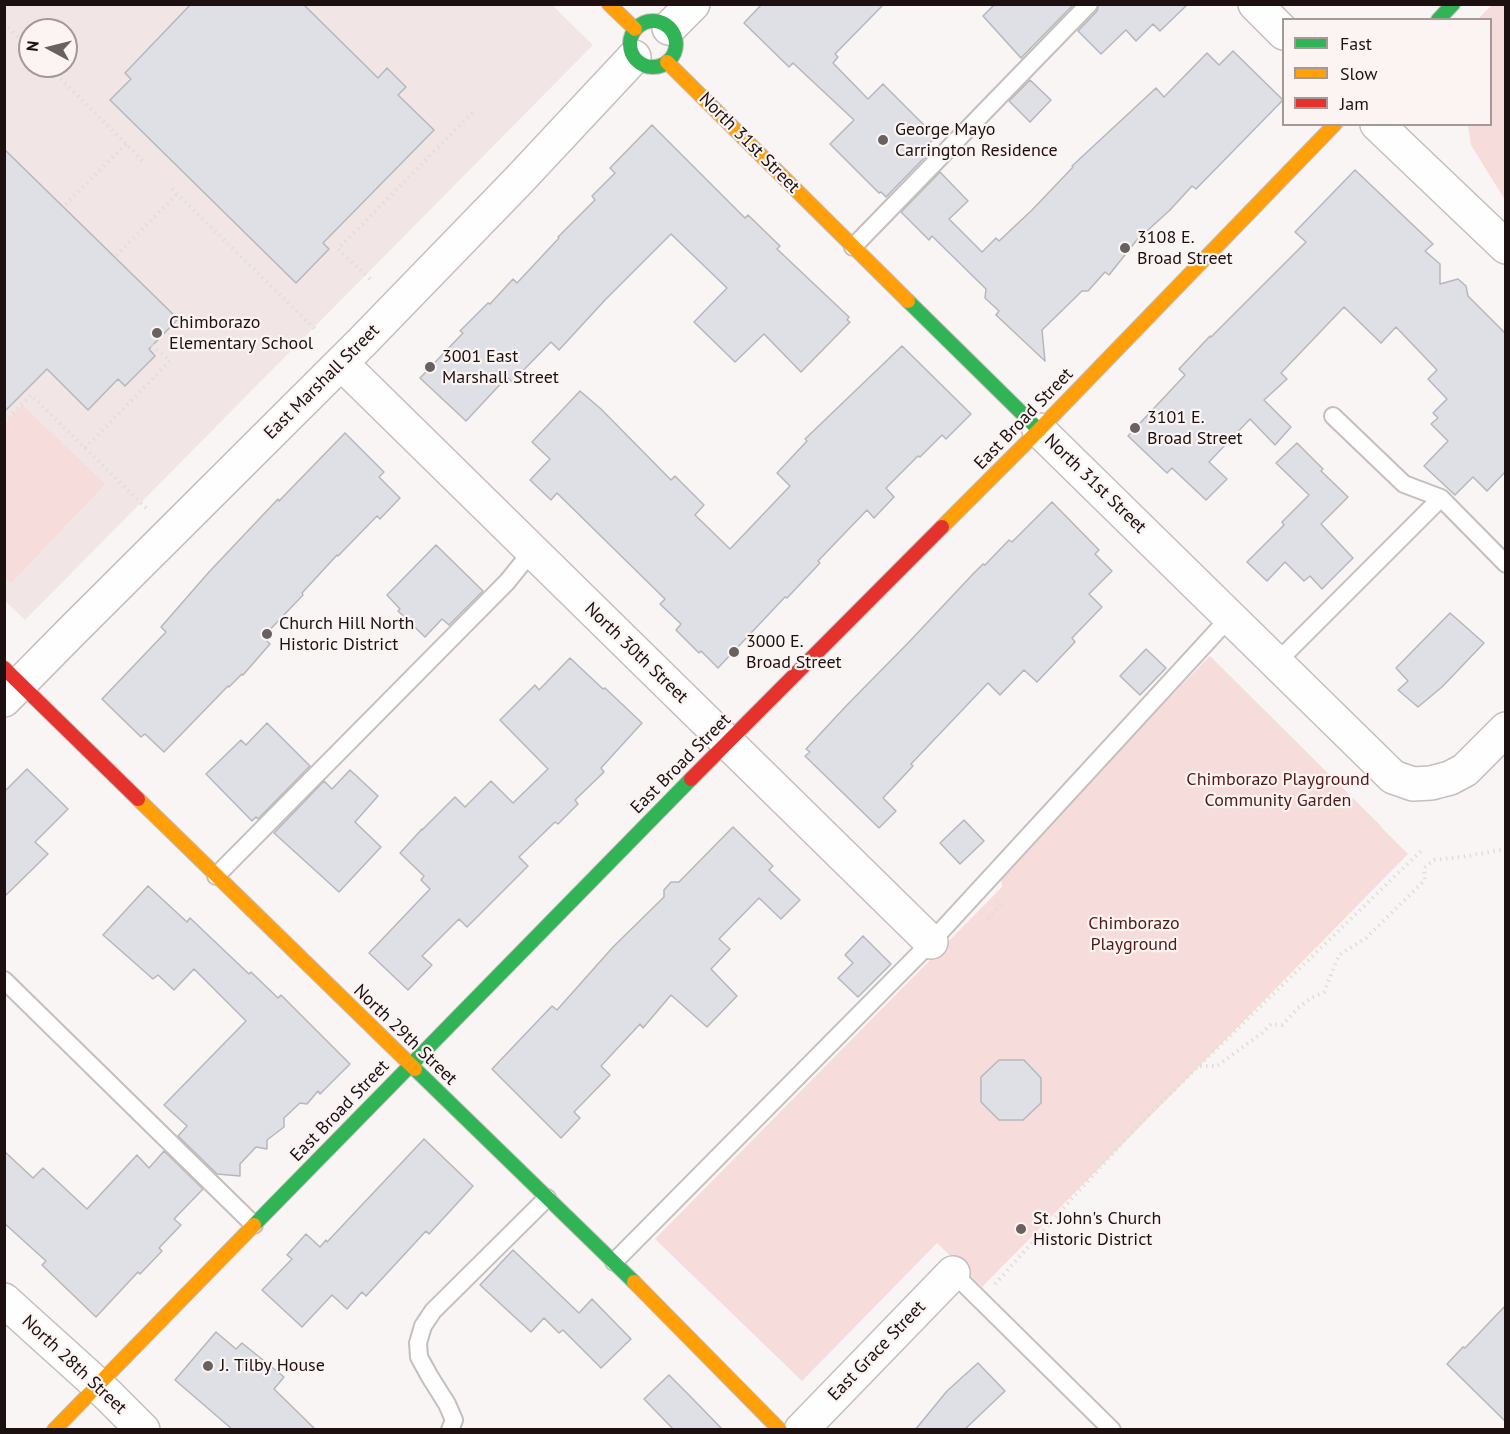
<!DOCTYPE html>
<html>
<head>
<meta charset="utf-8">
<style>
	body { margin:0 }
	#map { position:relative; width:1510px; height:1434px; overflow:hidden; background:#f9f5f5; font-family:"PT Sans",sans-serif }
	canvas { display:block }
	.frame { position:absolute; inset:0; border:6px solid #1c1110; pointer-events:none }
	.legend { position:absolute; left:1282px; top:18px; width:210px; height:108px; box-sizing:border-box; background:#fbf4f3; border:2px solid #a29998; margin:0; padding:8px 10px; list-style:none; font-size:18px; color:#1c1110 }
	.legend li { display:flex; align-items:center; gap:12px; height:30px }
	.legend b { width:30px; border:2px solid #a29998 }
	.north { position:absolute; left:18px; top:18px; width:60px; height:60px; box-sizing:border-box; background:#fbf4f3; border:2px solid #a29998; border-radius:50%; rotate:277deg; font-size:16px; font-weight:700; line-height:24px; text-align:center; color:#1c1110 }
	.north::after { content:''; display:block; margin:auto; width:21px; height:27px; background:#696160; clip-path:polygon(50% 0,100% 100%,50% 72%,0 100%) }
</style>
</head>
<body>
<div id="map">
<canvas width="1510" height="1434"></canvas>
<div class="frame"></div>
<ul class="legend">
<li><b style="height:8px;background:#30b455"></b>Fast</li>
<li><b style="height:8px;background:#ff9f0a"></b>Slow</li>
<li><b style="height:8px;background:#e5322d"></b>Jam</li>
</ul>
<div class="north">N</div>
</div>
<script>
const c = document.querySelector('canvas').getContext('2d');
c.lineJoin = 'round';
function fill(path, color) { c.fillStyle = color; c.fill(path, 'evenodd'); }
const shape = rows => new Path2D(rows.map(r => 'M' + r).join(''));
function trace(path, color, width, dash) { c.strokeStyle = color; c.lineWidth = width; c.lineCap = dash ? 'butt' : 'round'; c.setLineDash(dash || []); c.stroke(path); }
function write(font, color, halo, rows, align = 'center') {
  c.font = font + ' "PT Sans",sans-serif'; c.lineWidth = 4.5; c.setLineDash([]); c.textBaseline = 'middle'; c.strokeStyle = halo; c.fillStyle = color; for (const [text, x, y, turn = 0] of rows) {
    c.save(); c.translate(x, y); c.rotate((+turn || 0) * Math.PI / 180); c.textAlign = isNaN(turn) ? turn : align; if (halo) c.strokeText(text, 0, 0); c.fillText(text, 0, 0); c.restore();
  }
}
fill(shape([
	[4,5,552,5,593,45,25,620,4,600],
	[30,30,66,30,66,66,30,66]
]), '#f1e6e5');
fill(shape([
	[1493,4,1505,5,1505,200,1471,145,1468,125,1490,124,1490,20,1478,19],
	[22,405,105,484,11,583,4,576,5,423],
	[1210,656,1381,826,1381,827,1408,854,982,1287,937,1243,802,1381,655,1239,1002,887,1000,870]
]), '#f6dcda');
const building = shape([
	[191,4,303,4,378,78,387,68,406,87,398,95,434,130,323,243,329,249,296,283,110,100,131,79,125,73,191,4],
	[762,4,884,4,835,54,838,57,833,63,868,99,883,84,936,137,920,152,925,157,886,197,881,192,879,193,830,144,854,120,793,63,789,67,744,23,762,4],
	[995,4,1074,4,1021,58,983,16,995,4],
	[1099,4,1188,4,1160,31,1153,24,1136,41,1126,30,1101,54,1078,31,1097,11,1099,4],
	[1233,51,1283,100,1196,189,1192,186,1170,210,1136,241,1109,275,1105,272,1088,291,1082,291,1042,330,1045,361,996,315,999,311,985,298,986,289,932,236,929,240,901,212,940,172,968,201,949,219,982,252,996,238,999,241,1032,210,1073,167,1072,166,1156,88,1164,97,1207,53,1219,65,1233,51],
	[1030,80,1051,100,1030,122,1009,101,1030,80],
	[652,125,745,218,748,215,780,246,777,249,849,317,847,320,850,322,801,372,764,334,735,362,694,322,727,288,671,234,605,300,559,350,551,342,512,382,507,377,466,421,420,378,463,333,460,331,488,303,490,304,513,279,517,283,559,238,558,237,595,200,592,196,615,173,610,168,652,125],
	[4,149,178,319,149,349,155,356,125,386,118,379,88,410,47,369,4,412,4,149],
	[1355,170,1433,244,1425,251,1440,264,1440,284,1458,279,1466,286,1468,296,1506,334,1506,471,1487,491,1473,477,1455,495,1424,466,1448,441,1431,424,1438,418,1433,413,1447,399,1428,379,1437,370,1396,327,1381,343,1344,307,1281,373,1287,379,1264,400,1291,427,1275,445,1250,419,1209,462,1227,479,1206,500,1172,468,1167,473,1128,436,1185,375,1179,369,1210,336,1211,337,1306,242,1295,232,1355,170],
	[902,346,971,414,946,439,942,435,920,457,918,456,886,488,894,497,874,518,867,510,818,561,820,563,787,598,785,597,718,668,701,651,699,653,676,630,681,624,660,604,665,599,557,493,551,500,530,480,550,459,532,442,580,391,601,409,671,480,675,476,704,505,695,515,730,549,790,486,777,473,807,441,805,439,902,346],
	[345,433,384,472,379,477,400,498,380,519,377,516,338,556,337,555,302,593,303,595,263,637,270,644,243,675,242,674,229,687,228,686,164,752,145,734,141,737,102,699,166,632,161,627,209,572,278,499,279,501,345,433],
	[1297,443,1323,469,1321,471,1348,497,1321,524,1353,558,1322,589,1310,576,1304,581,1285,562,1267,581,1247,562,1284,525,1282,522,1309,495,1276,463,1297,443],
	[1052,502,1099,550,1095,554,1112,571,1089,594,1102,607,1072,638,1075,642,1037,682,1024,670,1000,695,988,683,911,764,913,766,883,798,896,811,879,828,805,756,810,752,806,749,847,705,909,642,973,574,983,564,985,565,1009,540,1012,542,1052,502],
	[436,545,483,591,449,625,442,619,425,637,398,611,400,609,387,595,436,545],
	[1450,613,1484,643,1442,687,1418,707,1398,690,1408,681,1396,668,1450,613],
	[1146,649,1166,668,1140,695,1120,676,1146,649],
	[570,658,603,689,605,688,642,723,601,768,604,772,575,800,578,804,558,824,555,822,519,857,528,866,467,927,459,919,422,956,432,965,408,990,369,953,430,889,421,880,424,876,400,853,422,829,422,830,455,797,465,807,491,781,513,803,548,769,500,720,535,685,539,690,570,658],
	[267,723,310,766,258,819,256,817,252,821,206,774,241,740,246,745,267,723],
	[27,769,68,809,35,842,48,854,4,897,4,792,27,769],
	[350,770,378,796,355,822,381,847,339,892,274,833,324,781,332,789,350,770],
	[964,820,984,841,960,864,940,843,964,820],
	[733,827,773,866,769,870,800,900,781,919,759,898,719,939,730,949,711,969,737,996,707,1027,671,995,643,1028,640,1024,601,1066,610,1075,574,1112,580,1118,561,1138,492,1069,552,1006,557,1010,613,947,664,897,664,890,671,882,679,882,733,827],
	[148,886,187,922,190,918,249,974,251,972,278,998,281,995,350,1064,320,1094,318,1091,307,1104,300,1103,284,1118,284,1127,267,1140,267,1149,256,1147,240,1164,240,1176,217,1174,178,1136,187,1126,164,1105,246,1021,194,969,174,990,158,975,153,979,103,935,148,886],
	[863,936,891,964,858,997,838,978,853,963,845,955,863,936],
	[999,1060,1024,1060,1041,1078,1041,1103,1023,1120,999,1120,981,1102,981,1077,999,1060],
	[424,1139,473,1186,429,1234,426,1231,366,1296,362,1292,347,1309,332,1295,302,1327,262,1290,292,1259,287,1255,306,1234,320,1247,326,1240,327,1242,424,1139],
	[4,1151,33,1178,43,1168,87,1209,137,1155,149,1168,164,1151,203,1189,174,1219,181,1225,159,1248,162,1251,140,1274,138,1272,96,1317,42,1265,46,1261,4,1223,4,1151],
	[513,1250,579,1313,592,1299,631,1339,601,1368,563,1330,559,1333,544,1318,531,1332,480,1285,513,1250],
	[1506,1305,1506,1422,1447,1364,1463,1347,1465,1348,1506,1305],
	[216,1332,236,1349,242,1343,284,1377,274,1389,316,1430,233,1430,175,1380,216,1332],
	[978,1363,1005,1391,964,1430,915,1430,947,1391,978,1363],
	[669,1375,689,1395,722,1429,673,1429,644,1399,669,1375]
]);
fill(building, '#dee0e6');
trace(building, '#b6b7bc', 1.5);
const lane = shape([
	[853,247,1089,4],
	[1333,416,1404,484,1441,498,1506,564],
	[1276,663,1441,498],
	[216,876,507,582,532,551],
	[4,980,254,1225],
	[614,1262,931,942,1230,617],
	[953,1273,1112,1430],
	[450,1430,454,1420,447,1404,430,1377,419,1357,418,1343,423,1326,433,1311,547,1198]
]);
const street = shape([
	[1255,4,1284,33],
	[669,28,693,4],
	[1377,124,1506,247],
	[341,363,931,942],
	[1039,430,1393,777,1413,784,1431,783,1450,778,1465,770,1506,729],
	[4,700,71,632,363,341,519,180,634,57],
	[4,1300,98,1385,143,1430],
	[801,1430,953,1273]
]);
const fast = shape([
	[1438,20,1453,4],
	'630 44a23 23 0 1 1 46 0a23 23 0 1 1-46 0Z',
	[908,301,1039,430],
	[415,1069,634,1282],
	[254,1225,691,779]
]);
const slow = shape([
	[609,4,635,29],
	[667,62,908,301],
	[942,527,1039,430,1335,124],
	[138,799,415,1069],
	[634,1282,780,1430],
	[54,1430,254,1225]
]);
const jam = shape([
	[4,668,138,799],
	[691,779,942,527]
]);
trace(lane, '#c6bebd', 20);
trace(street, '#c6bebd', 36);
trace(fast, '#c6bebd', 16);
trace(slow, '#c6bebd', 16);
trace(jam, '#c6bebd', 16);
trace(shape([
	[4,23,30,49],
	[48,66,145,163],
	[172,189,318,332],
	[57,213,126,144],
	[108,264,177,194],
	[370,279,338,249,473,112],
	[4,422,31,395,146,508],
	[85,448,170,361,152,345],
	[988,919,1001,905,997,901],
	[1200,1066,1217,1066,1262,1033,1271,1024,1282,1025,1297,1009,1311,998,1324,992,1339,955,1366,938,1425,880,1424,868,1434,860,1468,856,1506,849],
	[995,1284,1143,1120,1421,851]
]), '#e0dedd', 4, [1.5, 4.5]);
trace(lane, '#fefefe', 16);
trace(street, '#fefefe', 33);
trace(fast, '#30b455', 14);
trace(slow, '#ff9f0a', 14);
trace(jam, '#e5322d', 14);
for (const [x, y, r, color] of [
	[883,140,6,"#696160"],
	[1125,248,6,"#696160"],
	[157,333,6,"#696160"],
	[430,367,6,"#696160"],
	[1135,428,6,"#696160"],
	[267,634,6,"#696160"],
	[734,652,6,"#696160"],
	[1021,1229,6,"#696160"],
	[208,1366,6,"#696160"]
]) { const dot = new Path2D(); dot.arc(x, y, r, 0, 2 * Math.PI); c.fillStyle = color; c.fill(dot); trace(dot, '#fbf4f3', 2); }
write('18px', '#1c1110', '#fbf4f3', [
	["George Mayo",895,130],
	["Carrington Residence",895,151],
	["3108 E.",1137,238],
	["Broad Street",1137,259],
	["Chimborazo",169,323],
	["Elementary School",169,344],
	["3001 East",442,357],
	["Marshall Street",442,378],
	["3101 E.",1147,418],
	["Broad Street",1147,439],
	["Church Hill North",279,624],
	["Historic District",279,645],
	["3000 E.",746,642],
	["Broad Street",746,663],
	["St. John's Church",1033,1219],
	["Historic District",1033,1240],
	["J. Tilby House",220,1366]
], 'left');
write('18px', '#1c1110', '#fbf4f3', [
	["North 31st Street",749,143,45],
	["East Marshall Street",322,382,-45],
	["East Broad Street",1024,419,-46],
	["North 31st Street",1095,484,44],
	["North 30th Street",636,653,44],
	["East Broad Street",681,764,-45],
	["North 29th Street",405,1035,44],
	["East Broad Street",340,1111,-46],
	["East Grace Street",877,1351,-46],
	["North 28th Street",74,1365,43]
]);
write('18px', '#4e1918', '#fbf4f3', [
	["Chimborazo Playground",1278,780],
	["Community Garden",1278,801],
	["Chimborazo",1134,924],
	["Playground",1134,945]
]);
</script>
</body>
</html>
